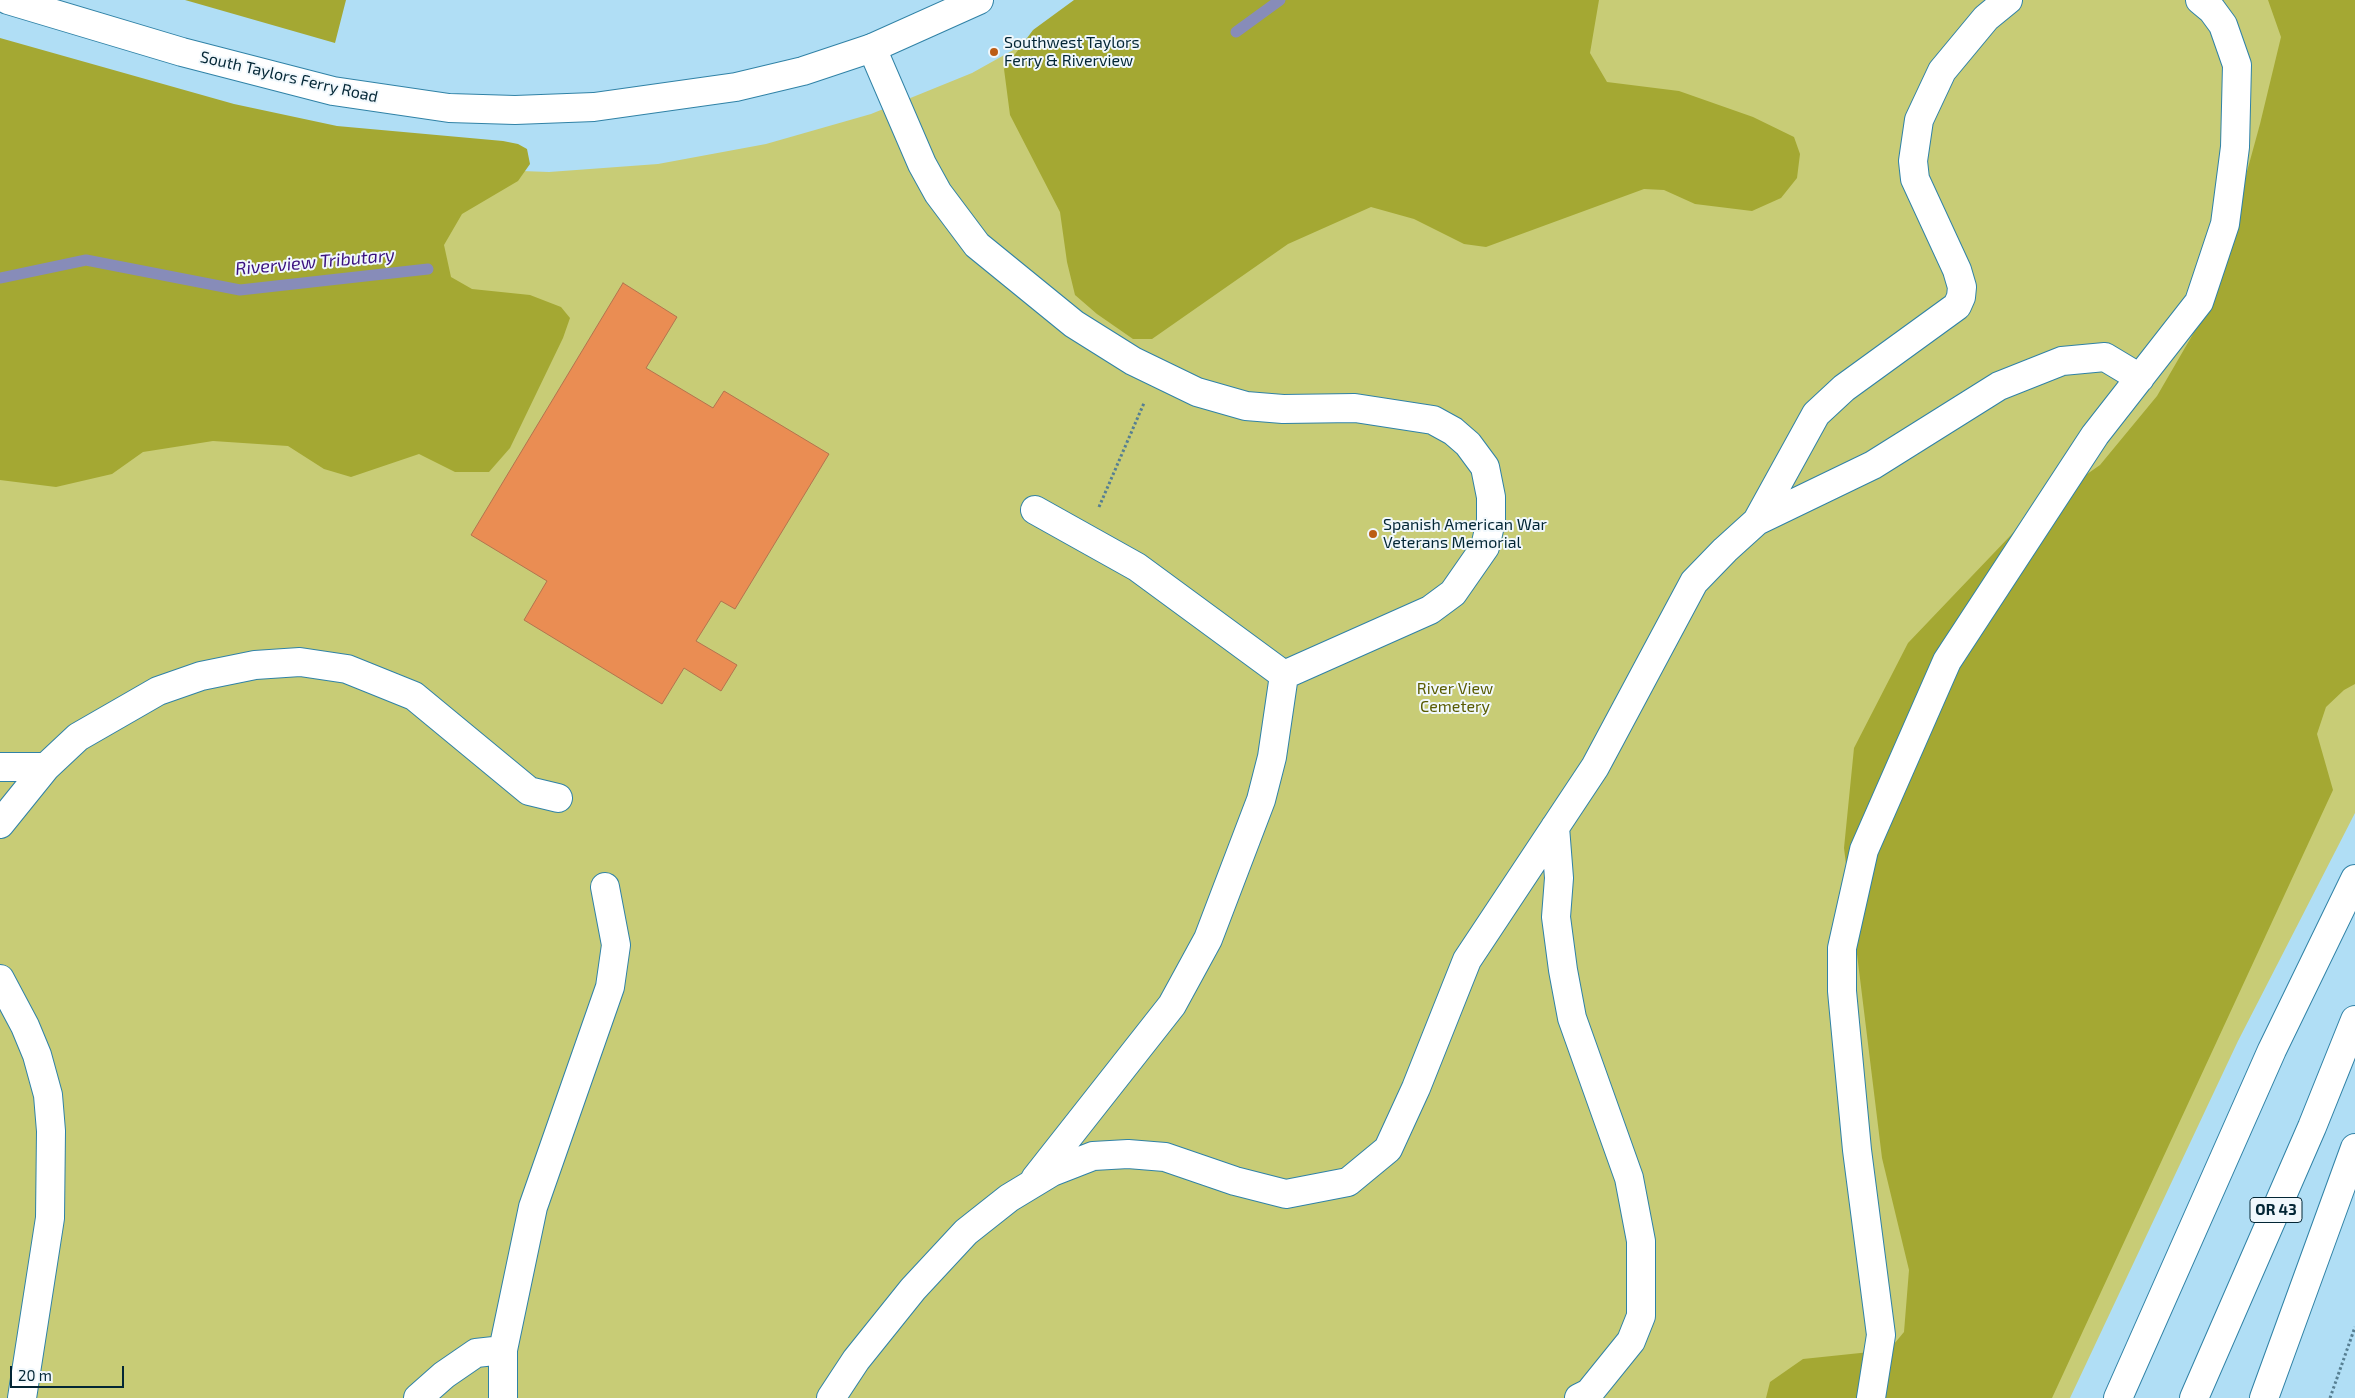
<!DOCTYPE html>
<html>
<head>
<meta charset="utf-8">
<style>
	body { margin:0 }
	#map { position:relative; width:2355px; height:1398px; overflow:hidden; background:#b0def5; font-family:"Exo 2",sans-serif }
	canvas { display:block }
	.scale { position:absolute; left:10px; top:1366px; width:114px; height:22px; box-sizing:border-box; border:2px solid #032635; border-top:0; padding-left:6px; font-size:15px; line-height:18px; white-space:nowrap; color:#032635; -webkit-text-stroke:4px #f1f8fc; paint-order:stroke }
</style>
</head>
<body>
<div id="map">
<canvas width="2355" height="1398"></canvas>
<div class="scale">20 m</div>
</div>
<script>
const c = document.querySelector('canvas').getContext('2d');
c.lineJoin = 'round';
function fill(path, color) { c.fillStyle = color; c.fill(path, 'evenodd'); }
const shape = rows => new Path2D(rows.map(r => 'M' + r).join(''));
function trace(path, color, width, dash) { c.strokeStyle = color; c.lineWidth = width; c.lineCap = dash ? 'butt' : 'round'; c.setLineDash(dash || []); c.stroke(path); }
function write(font, color, halo, rows, align = 'center') {
  c.font = font + ' "Exo 2",sans-serif'; c.lineWidth = 4; c.setLineDash([]); c.textBaseline = 'middle'; c.strokeStyle = halo; c.fillStyle = color; for (const [text, x, y, turn = 0] of rows) {
    c.save(); c.translate(x, y); c.rotate((+turn || 0) * Math.PI / 180); c.textAlign = isNaN(turn) ? turn : align; if (halo) c.strokeText(text, 0, 0); c.fillText(text, 0, 0); c.restore();
  }
}
fill(shape([
	[1103,0,2355,0,2355,813,2238,1041,2070,1398,0,1398,0,58,440,168,549,172,658,164,766,144,871,114,972,73]
]), '#c8cc76');
fill(shape([
	[185,0,346,0,335,43],
	[1074,0,1599,0,1590,53,1607,82,1679,91,1753,117,1794,137,1800,154,1797,178,1781,198,1752,211,1695,204,1664,190,1644,189,1486,247,1464,244,1414,219,1371,207,1288,244,1152,339,1133,339,1097,314,1075,295,1067,262,1060,212,1010,115,1004,69,1033,30],
	[2268,0,2355,0,2355,684,2344,690,2326,707,2317,734,2333,790,2052,1398,1766,1398,1770,1382,1803,1359,1889,1350,1904,1332,1909,1270,1882,1158,1844,848,1854,748,1908,643,2033,512,2100,465,2157,396,2211,303,2260,124,2281,37],
	[0,38,234,104,337,126,503,141,518,144,527,149,530,164,518,181,462,214,444,245,451,277,472,289,530,295,561,307,570,318,563,338,510,448,489,472,455,472,419,454,351,477,324,469,288,446,213,441,143,452,112,474,56,487,0,480]
]), '#a4a833');
trace(shape([
	[1236,32,1280,0],
	[0,278,86,260,240,290,428,269]
]), '#878cb9', 11);
const building = shape([
	[623,283,677,317,646,368,713,408,724,391,829,454,735,609,721,601,696,641,737,665,721,691,684,668,662,704,524,620,547,581,471,535,623,283]
]);
fill(building, '#ea8d53');
trace(building, '#b3744e', 1);
const minor = shape([
	[872,48,922,164,938,193,977,245,1074,324,1133,361,1197,392,1246,406,1283,409,1355,408,1433,420,1453,431,1468,444,1485,467,1491,497,1491,521,1485,547,1453,593,1430,610,1284,675,1272,757,1261,800,1208,939,1172,1005,1035,1179],
	[1035,510,1137,567,1284,675],
	[1757,521,1816,414,1844,388,1957,306,1961,297,1962,287,1957,270,1915,179,1913,161,1919,120,1942,71,1986,18,2008,0],
	[0,767,46,767],
	[0,824,46,767,78,737,158,691,201,676,255,665,300,662,347,669,414,696,529,791,558,798],
	[1555,827,1559,878,1556,917,1563,970,1572,1018,1629,1178,1641,1241,1641,1316,1631,1341,1589,1393,1579,1398],
	[0,979,25,1026,37,1055,48,1095,51,1131,50,1218,22,1398],
	[418,1398,444,1375,476,1353,503,1350],
	[503,1398,503,1350,533,1207,610,987,616,945,605,887],
	[831,1398,856,1360,913,1289,966,1232,1009,1198,1052,1172,1093,1156,1128,1154,1165,1157,1235,1181,1286,1194,1348,1182,1388,1149,1416,1088,1467,960,1595,767,1694,582,1725,550,1757,521,1873,465,1999,386,2062,361,2105,357,2140,378],
	[1871,1398,1881,1335,1857,1150,1842,991,1842,948,1864,850,1947,661,2095,435,2199,302,2225,224,2235,147,2237,65,2223,25,2212,10,2200,0]
]);
const major = shape([
	[8,0,182,52,333,91,449,108,515,110,594,107,736,87,803,71,872,48,979,0],
	[2118,1398,2272,1050,2355,879],
	[2194,1398,2312,1127,2355,1020],
	[2264,1398,2355,1148]
]);
trace(minor, '#3082a6', 30);
trace(major, '#3082a6', 30);
trace(shape([
	[1099,507,1144,403],
	[2330,1398,2355,1327]
]), '#567f92', 3, [2.5, 2.5]);
trace(minor, '#fff', 28);
trace(major, '#fff', 28);
for (const [x, y, r, color] of [
	[994,52,5,"#bc5d14"],
	[1373,534,5,"#bc5d14"]
]) { const dot = new Path2D(); dot.arc(x, y, r, 0, 2 * Math.PI); c.fillStyle = color; c.fill(dot); trace(dot, '#f1f8fc', 2); }
for (const [x, y, w] of [
	[2276,1210,52]
]) { const box = new Path2D(); box.roundRect(x - w / 2, y - 12.5, w, 25, 4); c.fillStyle = '#f1f8fc'; c.fill(box); trace(box, '#032635', 1); }
write('bold 15px', '#032635', null, [
	["OR 43",2276,1210]
]);
write('16px', '#032635', '#f1f8fc', [
	["Southwest Taylors",1004,43],
	["Ferry & Riverview",1004,61],
	["Spanish American War",1383,525],
	["Veterans Memorial",1383,543]
], 'left');
write('16px', '#032635', '#f1f8fc', [
	["South Taylors Ferry Road",289,77,13]
]);
write('16px', '#5a5c03', '#f1f8fc', [
	["River View",1455,689],
	["Cemetery",1455,707]
]);
write('italic 18px', '#3a107f', '#f1f8fc', [
	["Riverview Tributary",315,262,-5]
]);
</script>
</body>
</html>
